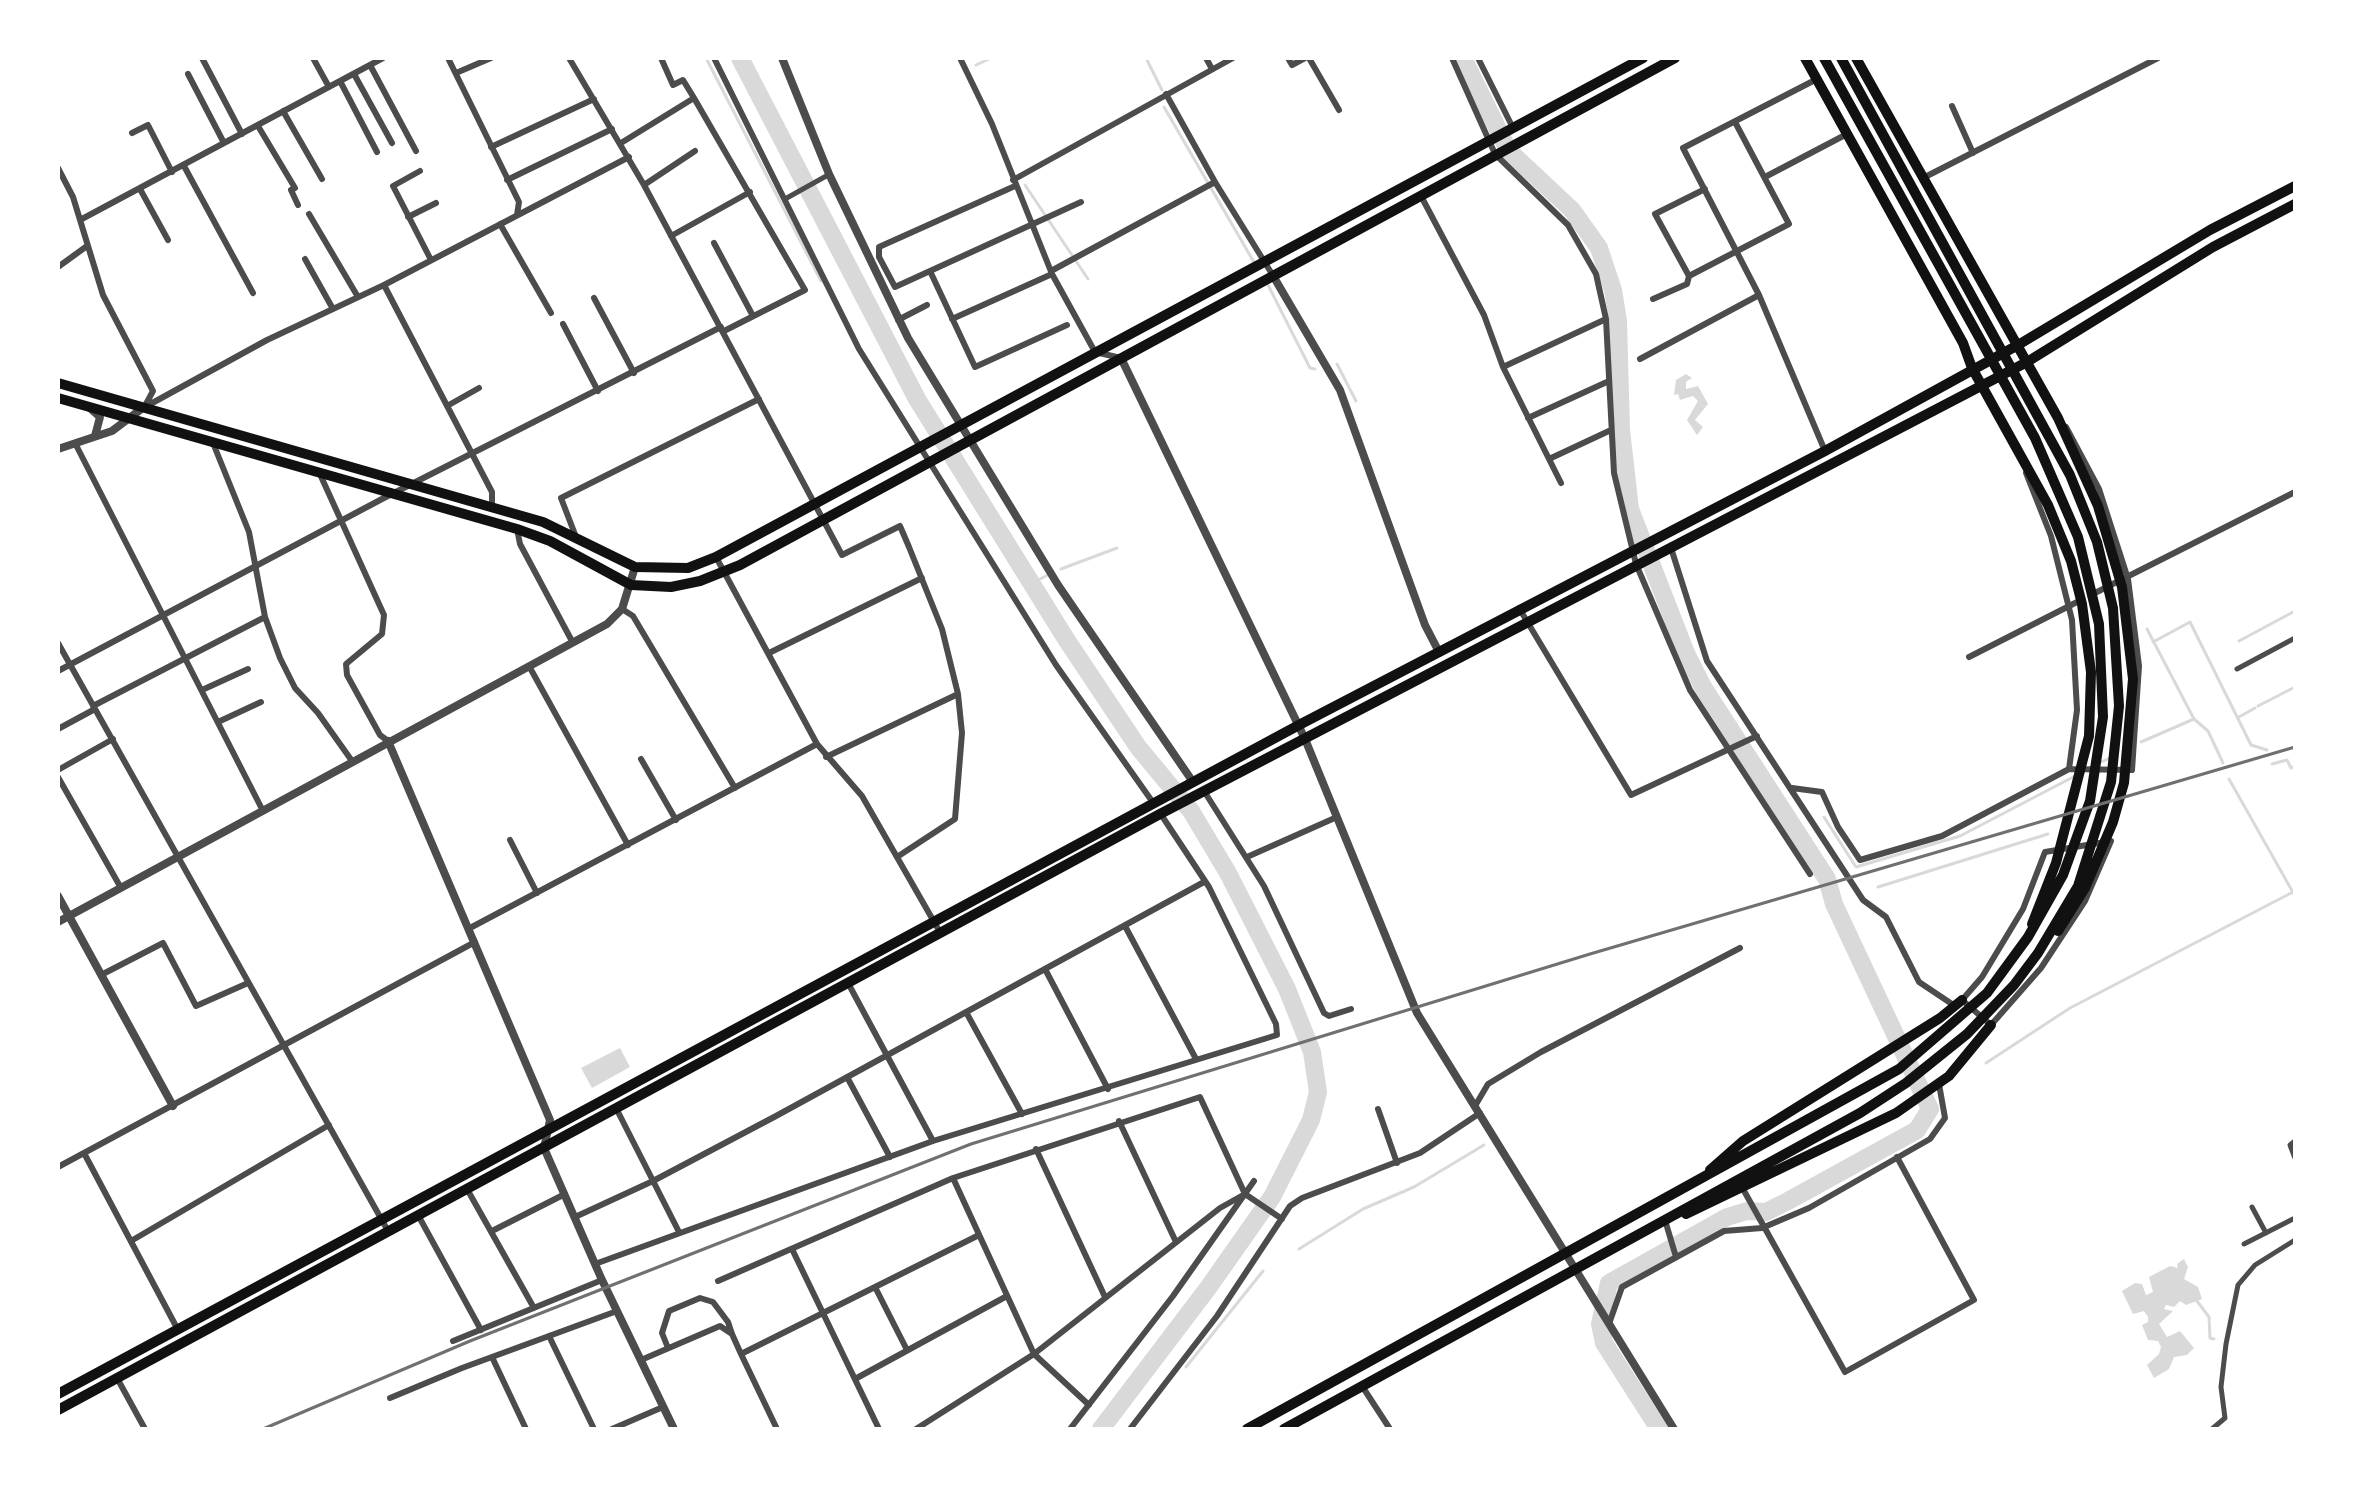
<!DOCTYPE html>
<html>
<head>
<meta charset="utf-8">
<style>
	body { margin:0 }
	#map { position:relative; width:2353px; height:1487px; overflow:hidden; background:#fff; font-family:"Fira Sans Condensed",sans-serif }
	canvas { display:block }
	.frame { position:absolute; inset:0; border:60px solid #fff; pointer-events:none }
</style>
</head>
<body>
<div id="map">
<canvas width="2353" height="1487"></canvas>
<div class="frame"></div>
</div>
<script>
const c = document.querySelector('canvas').getContext('2d');
c.lineJoin = 'round';
function fill(path, color) { c.fillStyle = color; c.fill(path, 'evenodd'); }
const shape = rows => new Path2D(rows.map(r => 'M' + r).join(''));
function trace(path, color, width, dash) { c.strokeStyle = color; c.lineWidth = width; c.lineCap = dash ? 'butt' : 'round'; c.setLineDash(dash || []); c.stroke(path); }
fill(shape([
	[1686,374,1692,378,1686,382,1686,389,1698,386,1708,404,1695,420,1703,427,1697,435,1687,420,1698,401,1693,396,1680,400,1678,394,1674,395,1676,380],
	[620,1048,630,1067,592,1088,581,1068],
	[2184,1259,2188,1267,2184,1279,2198,1287,2202,1299,2186,1305,2180,1301,2174,1307,2166,1305,2164,1309,2173,1311,2159,1324,2167,1337,2180,1331,2194,1348,2187,1355,2174,1357,2169,1369,2154,1378,2147,1365,2159,1354,2161,1347,2158,1341,2148,1340,2142,1325,2148,1322,2148,1317,2144,1311,2133,1314,2122,1291,2135,1283,2142,1284,2146,1295,2153,1292,2149,1277,2170,1266,2178,1268,2177,1264]
]), '#d9d9d9');
trace(shape([
	[706,58,821,281],
	[1146,58,1162,90],
	[976,65,991,58],
	[1164,107,1255,264],
	[1025,185,1088,279],
	[1267,283,1310,368,1315,369],
	[1337,364,1356,401],
	[1061,569,1117,548],
	[1032,583,1048,575],
	[2147,629,2194,719,2208,731,2223,763],
	[2239,641,2295,611],
	[2153,642,2190,622,2251,745,2267,750],
	[2258,706,2295,687],
	[2239,717,2255,708],
	[2141,742,2194,719],
	[2097,764,2112,757],
	[2272,764,2287,760,2291,768,2295,766],
	[2229,779,2295,896],
	[1824,817,1856,867,1960,836,2077,775],
	[1878,887,2048,834],
	[1986,1063,2070,1008,2293,892],
	[1299,1249,1363,1209,1414,1187,1484,1145],
	[2197,1301,2209,1317,2210,1338,2214,1339],
	[1186,1367,1263,1271]
]), '#d9d9d9', 3);
trace(shape([
	[740,58,917,399,1066,639,1138,747,1191,811,1228,873,1287,989,1312,1052,1318,1092,1311,1120,1272,1197,1208,1288,1101,1429],
	[1463,58,1508,150,1572,210,1599,248,1613,290,1618,321,1621,430,1630,509,1686,653,1703,687,1827,879,1834,904,1930,1109,1917,1130,1788,1201,1766,1212,1747,1211,1727,1217,1609,1283,1600,1324,1604,1343,1659,1429]
]), '#d9d9d9', 18);
trace(shape([
	[785,199,828,175],
	[2237,669,2295,638],
	[2295,1141,2290,1145,2295,1158],
	[2252,1207,2266,1233],
	[2244,1244,2295,1218],
	[2212,1429,2225,1418,2221,1387,2226,1344,2238,1285,2255,1265,2295,1240]
]), '#4c4c4c', 5);
trace(shape([
	[202,58,242,134],
	[313,58,329,87],
	[448,58,519,202,517,215],
	[569,58,644,185,842,555,900,526,909,547,942,629,958,694,962,733,955,819,897,857],
	[661,58,673,85,683,80,694,98],
	[714,58,859,349,1056,665,1154,804],
	[960,58,992,124,1052,274,1095,352,1121,358],
	[1206,58,1212,69],
	[1288,58,1292,65,1305,58],
	[1309,58,1339,110],
	[1452,58,1495,154,1568,225,1596,274,1606,319,1614,473,1636,564,1690,690,1810,874],
	[1478,58,1513,128],
	[370,65,416,151],
	[456,73,491,58],
	[188,74,224,143],
	[354,74,392,143],
	[1817,79,1683,148,1759,295,1825,451],
	[340,81,377,152],
	[1166,94,1215,182,1272,274],
	[1952,106,1973,153],
	[283,111,322,179],
	[258,126,295,188,291,190,298,205],
	[132,133,148,125,172,172],
	[621,143,694,98,805,290,724,331],
	[491,147,594,99],
	[184,166,253,293],
	[58,168,73,197,103,295,153,391,146,404],
	[420,171,393,186,431,260],
	[1765,177,1847,134],
	[1923,178,2158,58],
	[507,180,612,129],
	[1013,180,1233,58],
	[644,185,695,151],
	[1015,186,879,247,879,257,895,287,1081,202],
	[140,189,168,240],
	[1421,196,1484,315,1503,367,1561,483],
	[309,214,358,297],
	[408,217,436,203],
	[80,220,383,58],
	[500,224,551,313],
	[671,236,750,192],
	[714,243,753,316],
	[305,259,333,309],
	[58,267,87,246],
	[930,271,975,367,1067,325],
	[1051,271,1215,182],
	[1689,276,1655,214,1705,189],
	[384,285,492,492,492,506],
	[594,298,634,373],
	[1653,299,1687,284,1689,276,1789,224,1735,122],
	[952,319,1052,274],
	[898,320,927,305],
	[563,324,598,391],
	[1640,359,1759,295],
	[1503,367,1606,319],
	[447,406,479,388],
	[145,407,267,340,384,285,629,157],
	[1528,418,1609,381],
	[75,443,263,811],
	[213,443,249,532,265,617,280,658,295,688,318,713,352,761],
	[1549,459,1611,430],
	[319,472,384,615,382,634,346,664,347,675,380,735,388,741],
	[2026,473,2051,536,2072,620,2077,710,2069,769,2132,770,2139,666,2128,579,2099,489,2066,427],
	[517,529,520,544,573,643],
	[576,537,561,498,759,399],
	[1671,548,1707,661,1863,900,1886,917,1919,982,1955,1006],
	[716,557,817,744,862,796,941,934],
	[2091,595,2295,492],
	[1519,608,1631,795,1757,736],
	[622,609,633,616,735,788],
	[58,643,388,1231],
	[769,653,922,578],
	[1969,657,2081,600],
	[529,666,628,845],
	[58,671,382,499,721,327],
	[202,690,248,669],
	[93,706,265,617],
	[218,722,261,702],
	[58,729,95,709],
	[826,757,958,694],
	[641,759,676,820],
	[58,770,113,739],
	[58,777,121,888],
	[1792,788,1822,792,1838,827,1860,860,1942,836,2069,769],
	[1204,791,1264,886,1324,1013,1329,1016,1351,1009],
	[510,840,537,893],
	[2111,841,2085,901,2041,968,1991,1025,1962,1000,1982,977,2023,909,2045,852,2111,841],
	[1247,857,1337,817],
	[1125,926,1196,1059],
	[470,928,817,744],
	[1045,969,1108,1089],
	[101,975,163,943,196,1006,248,983],
	[848,983,933,1141],
	[966,1012,1022,1114],
	[847,1077,890,1157],
	[1475,1106,1488,1084,1541,1052,1740,948],
	[616,1108,679,1232],
	[1378,1109,1397,1163],
	[1119,1121,1176,1242],
	[1036,1149,1105,1297],
	[84,1153,178,1330],
	[58,1167,475,942],
	[953,1178,1034,1354,1089,1405],
	[467,1189,534,1308],
	[1743,1189,1845,1372,1974,1300,1897,1157],
	[418,1215,481,1330],
	[575,1217,653,1181,776,1116,1204,882],
	[1665,1220,1676,1257],
	[492,1231,565,1194],
	[131,1241,329,1125],
	[792,1249,879,1429],
	[595,1264,933,1141,1277,1035,1276,1024,1209,887,1160,813],
	[718,1281,953,1178,1200,1097,1245,1194,1282,1219],
	[875,1287,907,1350],
	[1610,1321,1622,1287,1724,1231,1762,1228,1809,1208,1930,1139,1945,1118,1939,1084],
	[549,1336,594,1429],
	[453,1341,602,1280],
	[668,1348,662,1333,669,1311,700,1298,713,1302,728,1322,732,1334],
	[741,1354,777,1429],
	[492,1357,526,1429],
	[641,1360,720,1326,732,1334,741,1354,979,1235],
	[117,1378,145,1429],
	[855,1379,1007,1296],
	[1362,1386,1390,1429],
	[390,1398,462,1368,617,1311],
	[612,1429,663,1407],
	[916,1429,1034,1354,1220,1208,1245,1194],
	[1070,1429,1173,1296,1254,1181],
	[1130,1429,1217,1316,1290,1206,1302,1198,1420,1153,1480,1113]
]), '#4c4c4c', 6);
trace(shape([
	[782,58,829,174,908,338,1058,585,1193,782],
	[1272,274,1340,390,1425,625,1439,652],
	[1121,358,1305,739,1417,1013,1674,1429],
	[90,408,100,417,95,436],
	[58,449,112,431,144,407],
	[388,741,550,1120,544,1148,602,1280,674,1429],
	[58,896,173,1106],
	[58,922,607,624,622,609,635,567]
]), '#4c4c4c', 8);
trace(shape([
	[2018,345,2210,230,2295,186],
	[2027,362,2213,247,2295,204],
	[58,383,543,522,635,567,688,568,716,557,1643,58],
	[58,398,517,529,550,541,631,585,671,587,700,581,740,565,1675,58]
]), '#111', 10);
trace(shape([
	[1805,58,1963,343,1972,368,2048,505,2071,561,2082,604,2091,672,2089,736,2056,863,2032,924],
	[1856,58,2058,418,2098,506,2122,587,2133,679,2124,783,2113,822,2085,888,2058,931],
	[1710,1170,1743,1141,1940,1018,1962,1000],
	[1686,1214,1896,1113,1949,1076,1991,1025],
	[58,1394,1299,725,1825,451,2018,345],
	[58,1410,1160,814,2027,362],
	[1247,1429,1899,1069,1987,993,2028,937,2063,875,2090,801,2103,717,2099,624,2078,537,2035,438,1824,58],
	[1284,1429,1860,1113,1906,1083,1967,1034,2014,985,2038,953,2078,886,2111,782,2119,706,2113,608,2097,542,2070,475,1841,58]
]), '#111', 10);
trace(shape([
	[263,1429,470,1341,971,1144,1590,954,2295,747]
]), '#707070', 3);
</script>
</body>
</html>
